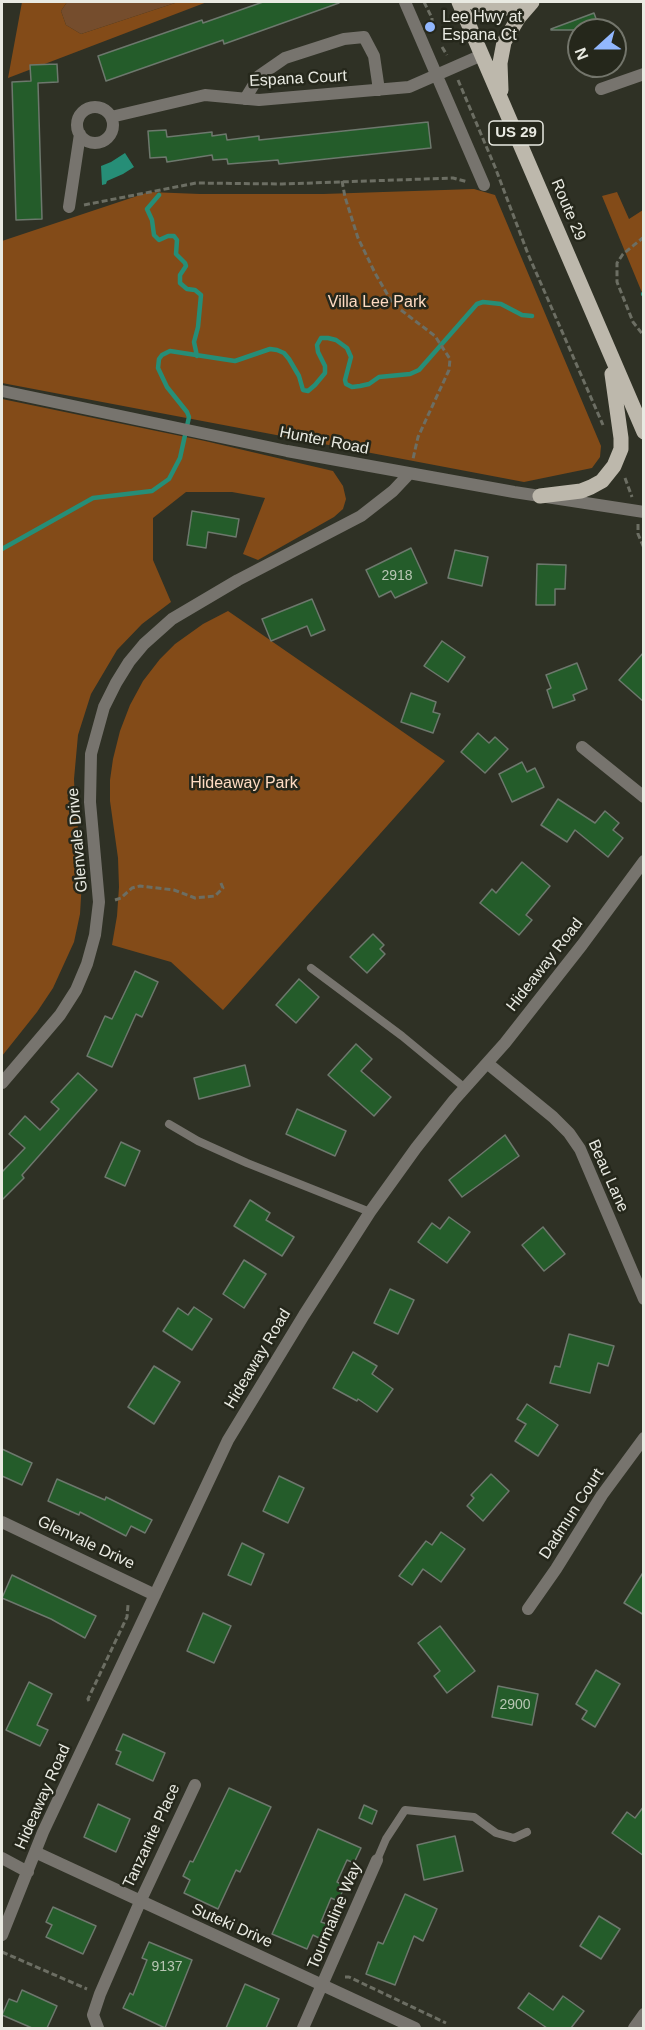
<!DOCTYPE html>
<html>
<head>
<meta charset="utf-8">
<style>
	body { margin:0 }
	#map { position:relative; width:645px; height:2030px; overflow:hidden; background:#2f3125; font-family:Helvetica,sans-serif }
	canvas { display:block }
	.frame { position:absolute; inset:0; border:3px solid #e9eae2; pointer-events:none }
	.north { position:absolute; left:567px; top:18px; width:60px; height:60px; box-sizing:border-box; background:#25271b; border:2px solid #73756b; border-radius:50%; rotate:249deg; font-size:16px; font-weight:700; line-height:24px; text-align:center; color:#e9eae2 }
	.north::after { content:''; display:block; margin:auto; width:21px; height:27px; background:#92b7fd; clip-path:polygon(50% 0,100% 100%,50% 72%,0 100%) }
</style>
</head>
<body>
<div id="map">
<canvas width="645" height="2030"></canvas>
<div class="frame"></div>
<div class="north">N</div>
</div>
<script>
const c = document.querySelector('canvas').getContext('2d');
c.lineJoin = 'round';
function fill(path, color) { c.fillStyle = color; c.fill(path, 'evenodd'); }
const shape = rows => new Path2D(rows.map(r => 'M' + r).join(''));
function trace(path, color, width, dash) { c.strokeStyle = color; c.lineWidth = width; c.lineCap = dash ? 'butt' : 'round'; c.setLineDash(dash || []); c.stroke(path); }
function write(font, color, halo, rows, align = 'center') {
  c.font = font + ' Helvetica,sans-serif'; c.lineWidth = 5; c.setLineDash([]); c.textBaseline = 'middle'; c.strokeStyle = halo; c.fillStyle = color; for (const [text, x, y, turn = 0] of rows) {
    c.save(); c.translate(x, y); c.rotate((+turn || 0) * Math.PI / 180); c.textAlign = isNaN(turn) ? turn : align; if (halo) c.strokeText(text, 0, 0); c.fillText(text, 0, 0); c.restore();
  }
}
fill(shape([
	[67,2,178,2,81,34,66,25,61,11]
]), '#754d2d');
fill(shape([
	[22,2,67,2,61,11,66,25,81,34,178,2,207,2,8,78],
	[474,189,495,195,601,446,600,457,592,468,524,482,2,383,2,241,149,192,200,194,323,194],
	[617,192,629,219,643,210,643,295,602,196],
	[2,399,205,441,333,471,343,486,346,499,343,509,334,517,258,560,243,554,265,498,232,492,186,492,153,518,153,560,171,602,142,624,117,650,91,694,78,735,74,779,75,807,83,864,80,914,74,942,53,988,37,1012,2,1056],
	[228,611,445,761,223,1010,171,962,112,945,117,916,119,887,118,858,110,801,110,780,113,759,120,731,130,705,143,681,160,659,175,644,203,624]
]), '#834b18');
fill(shape([
	[125,153,134,167,123,174,107,181,106,184,102,185,101,166,111,162]
]), '#268e77');
trace(shape([
	[159,195,147,209,152,220,154,235,159,240,168,236,174,236,177,240,176,254,185,263,186,266,180,275,180,283,187,289,195,290,201,295,198,327,194,342,197,356],
	[643,294,644,294],
	[2,549,93,498,152,491,169,479,180,458,189,417,187,412,167,387,158,368,159,359,162,355,170,351,235,361,270,349,277,350,284,353,289,359,299,376,303,390,308,391,315,385,325,373,325,366,318,352,317,345,321,338,328,338,336,340,347,348,351,357,345,380,346,384,352,387,360,386,369,384,379,377,410,374,419,370,477,304,483,302,501,304,522,315,532,316]
]), '#268e77', 4.5);
const building = shape([
	[263,2,339,2,339,3,224,44,223,40,106,81,98,56,202,20,203,23,263,2],
	[594,13,600,30,551,30,551,29,594,13],
	[57,64,58,82,38,83,42,219,16,220,12,82,31,81,30,65,57,64],
	[428,122,431,148,279,164,278,160,228,164,227,159,213,160,212,155,167,162,166,157,150,158,148,131,166,130,167,137,212,132,212,136,226,134,227,140,259,136,259,140,428,122],
	[192,511,239,519,236,537,208,532,206,548,187,545,192,511],
	[411,548,427,583,395,598,391,591,379,597,366,570,411,548],
	[455,550,488,557,482,586,448,578,455,550],
	[537,564,566,565,565,589,555,589,555,605,536,605,537,564],
	[312,599,325,630,311,636,307,626,271,641,262,619,312,599],
	[442,641,465,657,448,682,424,666,442,641],
	[644,652,644,702,619,680,644,652],
	[577,663,587,689,573,695,575,700,553,708,547,690,551,688,546,675,577,663],
	[411,693,436,702,433,712,440,714,433,733,401,722,411,693],
	[478,733,489,743,495,737,508,749,485,773,461,752,478,733],
	[522,762,527,772,535,768,544,787,512,802,499,774,522,762],
	[558,799,595,823,605,811,619,823,613,830,623,838,608,857,575,830,567,842,541,825,558,799],
	[522,862,550,886,526,915,532,920,519,935,480,903,492,889,496,893,522,862],
	[373,934,384,945,380,949,385,954,367,973,350,957,373,934],
	[135,971,158,982,142,1017,136,1014,112,1067,87,1056,105,1016,112,1019,135,971],
	[299,979,319,997,296,1023,276,1005,299,979],
	[356,1044,372,1059,361,1071,391,1097,374,1116,328,1075,356,1044],
	[245,1065,250,1086,199,1099,194,1078,245,1065],
	[78,1073,97,1090,22,1175,24,1178,2,1200,2,1172,25,1148,9,1134,25,1116,40,1130,59,1109,51,1102,78,1073],
	[297,1109,346,1131,335,1156,286,1134,297,1109],
	[505,1135,519,1156,462,1197,449,1180,505,1135],
	[121,1142,140,1151,125,1186,105,1177,121,1142],
	[250,1200,270,1213,266,1220,294,1237,282,1256,234,1226,250,1200],
	[449,1217,470,1232,447,1263,418,1242,432,1223,440,1229,449,1217],
	[543,1227,565,1254,544,1271,522,1245,543,1227],
	[244,1260,266,1274,244,1308,223,1294,244,1260],
	[390,1289,414,1300,398,1334,374,1323,390,1289],
	[194,1307,212,1319,192,1350,163,1331,178,1308,188,1315,194,1307],
	[569,1334,614,1346,608,1366,598,1363,590,1393,550,1383,555,1366,560,1367,569,1334],
	[353,1352,377,1366,372,1374,393,1389,377,1412,358,1399,357,1401,333,1388,353,1352],
	[154,1366,180,1382,154,1424,128,1407,154,1366],
	[527,1404,558,1425,538,1456,515,1441,526,1424,517,1419,527,1404],
	[2,1449,32,1463,22,1485,2,1476,2,1449],
	[491,1474,509,1491,483,1521,467,1506,474,1498,471,1495,491,1474],
	[279,1476,304,1488,288,1523,263,1511,279,1476],
	[57,1479,105,1500,106,1497,152,1520,145,1533,131,1526,126,1536,80,1512,79,1515,48,1501,57,1479],
	[441,1532,465,1549,441,1582,423,1569,412,1585,399,1576,426,1541,432,1545,441,1532],
	[242,1543,264,1554,251,1585,228,1575,242,1543],
	[644,1571,644,1615,624,1603,644,1571],
	[12,1575,96,1616,85,1638,51,1619,2,1598,12,1575],
	[203,1613,231,1626,214,1663,187,1651,203,1613],
	[440,1626,475,1671,447,1693,434,1676,440,1671,418,1643,440,1626],
	[596,1670,620,1684,595,1727,582,1719,587,1711,576,1704,596,1670],
	[29,1682,52,1694,37,1725,48,1730,40,1746,6,1730,29,1682],
	[498,1686,538,1694,532,1725,492,1717,498,1686],
	[123,1734,165,1753,153,1781,116,1764,121,1752,116,1750,123,1734],
	[229,1788,271,1807,240,1872,236,1870,218,1909,184,1893,190,1880,183,1876,190,1861,193,1862,229,1788],
	[98,1804,130,1819,116,1852,84,1837,98,1804],
	[364,1805,377,1811,372,1824,359,1818,364,1805],
	[644,1806,644,1856,612,1833,627,1812,635,1818,644,1806],
	[318,1829,361,1848,354,1863,347,1860,337,1882,345,1886,338,1901,331,1898,321,1922,327,1924,321,1939,313,1935,307,1949,272,1934,318,1829],
	[455,1836,463,1871,424,1880,417,1845,455,1836],
	[405,1894,437,1909,423,1941,414,1936,395,1985,366,1974,378,1942,383,1944,405,1894],
	[53,1907,96,1926,83,1954,46,1937,52,1925,46,1922,53,1907],
	[599,1916,620,1929,601,1959,580,1946,599,1916],
	[149,1942,192,1960,165,2028,123,2008,130,1993,133,1995,147,1960,142,1958,149,1942],
	[245,1984,279,1999,266,2028,226,2028,245,1984],
	[22,1990,57,2006,47,2028,32,2028,2,2015,9,1999,17,2002,22,1990],
	[529,1993,553,2010,563,1996,584,2011,571,2028,547,2028,518,2008,529,1993]
]);
fill(building, '#245c2a');
trace(building, '#6d786d', 1.5);
trace(shape([
	[424,2,432,18,432,21],
	[442,47,447,55],
	[458,80,495,167,528,254,603,425],
	[342,181,345,197,358,238,375,273,393,304,435,336,450,359,449,370,418,437,413,459],
	[84,205,196,183,282,184,453,178,468,182],
	[644,237,623,254,617,263,617,282,633,322,644,336],
	[625,478,632,497],
	[638,524,638,534,644,548],
	[115,900,121,898,132,888,140,886,174,890,195,898,215,896,223,888,220,881],
	[89,1701,88,1699,127,1617,128,1605],
	[2,1952,87,1989],
	[345,1977,349,1977,446,2023]
]), '#6c6e63', 3, [6, 3]);
trace(shape([
	[311,968,402,1036,465,1088],
	[169,1124,198,1141,247,1163,370,1212],
	[377,1860,386,1839,405,1810,474,1817,496,1833,514,1838,527,1832]
]), '#77746e', 8);
trace(shape([
	[405,2,484,185],
	[601,89,644,74],
	[245,99,259,76,285,58,344,39,364,37,374,56,379,90],
	'77 125a18 18 0 1 1 36 0a18 18 0 1 1-36 0Z',
	[111,117,205,95,259,100,409,87,482,55],
	[69,207,80,134],
	[2,391,287,451,514,492,644,512],
	[582,747,644,797],
	[487,1063,553,1117,569,1133,580,1149,644,1299],
	[2,1083,60,1015,76,990,87,964,95,935,99,902,90,802,91,754,104,707,116,683,129,662,144,644,172,619,238,580,361,516,393,491,409,474],
	[2,1522,155,1595],
	[528,1609,556,1569,602,1495,644,1438],
	[35,1852,415,2028],
	[2,1858,28,1872],
	[2,1935,43,1832,228,1440,304,1315,370,1212,416,1148,454,1100,505,1043,582,945,644,861],
	[98,2028,93,2015,100,1994,140,1902,195,1785],
	[303,2028,377,1860],
	[634,2028,644,2014]
]), '#77746e', 12);
trace(shape([
	[459,2,644,432],
	[473,2,488,8,497,9,506,8,524,2],
	[501,90,500,63,504,42,519,17,532,2],
	[540,496,581,491,591,487,602,481,614,466,621,449,621,438,612,374]
]), '#bdb8ac', 15);
for (const [x, y, r, color] of [
	[430,27,6,"#92b7fd"]
]) { const dot = new Path2D(); dot.arc(x, y, r, 0, 2 * Math.PI); c.fillStyle = color; c.fill(dot); trace(dot, '#25271b', 2); }
write('14px', '#b8c6b4', null, [
	["2918",397,576],
	["2900",515,1705],
	["9137",167,1967]
]);
for (const [x, y, w] of [
	[516,133,54]
]) { const box = new Path2D(); box.roundRect(x - w / 2, y - 12, w, 24, 4.5); c.fillStyle = '#25271b'; c.fill(box); trace(box, '#e9eae2', 1.5); }
write('bold 15px', '#e9eae2', null, [
	["US 29",516,133]
]);
write('16px', '#e9eae2', '#25271b', [
	["Lee Hwy at",442,18],
	["Espana Ct",442,36]
], 'left');
write('16px', '#e9eae2', '#25271b', [
	["Espana Court",298,79,-3],
	["Route 29",568,210,67],
	["Hunter Road",324,441,11],
	["Glenvale Drive",78,840,-95],
	["Hideaway Road",545,965,-52],
	["Beau Lane",608,1176,66],
	["Hideaway Road",258,1359,-59],
	["Dadmun Court",572,1514,-57],
	["Glenvale Drive",86,1543,25],
	["Hideaway Road",43,1797,-66],
	["Tanzanite Place",152,1836,-65],
	["Tourmaline Way",335,1916,-67],
	["Suteki Drive",232,1926,24]
]);
write('16px', '#fedbc2', '#25271b', [
	["Villa Lee Park",377,303],
	["Hideaway Park",244,784]
]);
</script>
</body>
</html>
